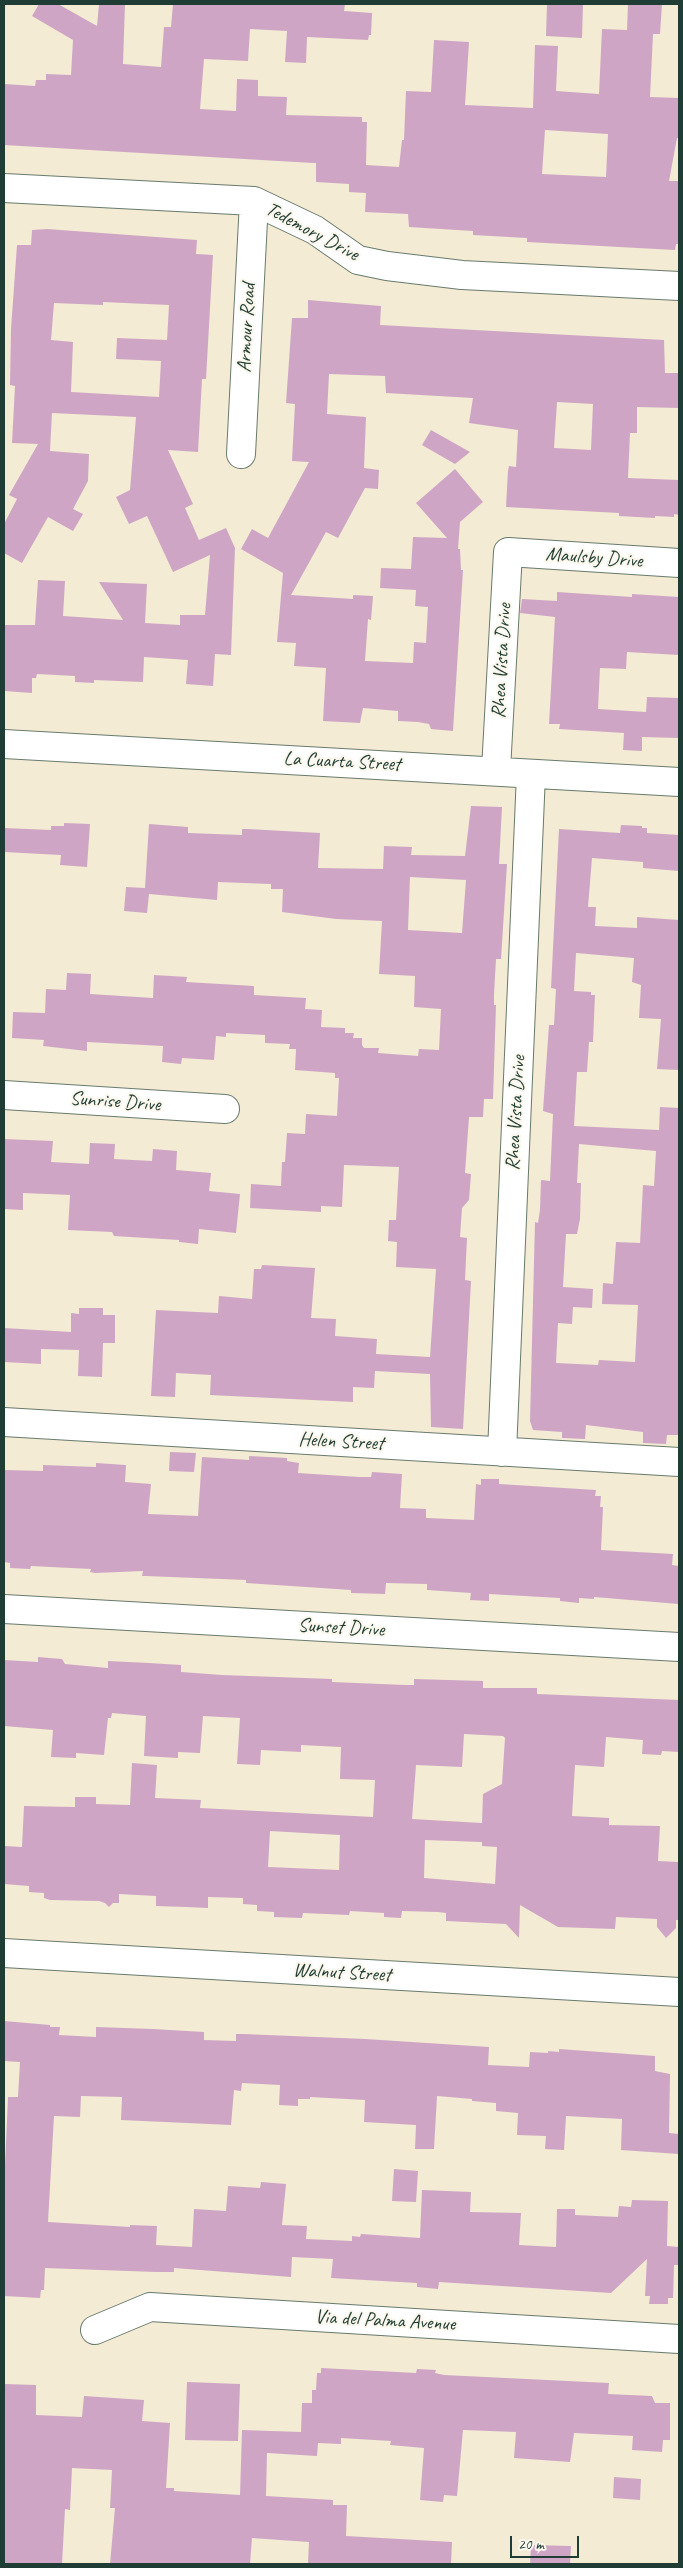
<!DOCTYPE html>
<html>
<head>
<meta charset="utf-8">
<style>
	body { margin:0 }
	#map { position:relative; width:683px; height:2568px; overflow:hidden; background:#f3ebd4; font-family:Caveat,sans-serif }
	canvas { display:block }
	.frame { position:absolute; inset:0; border:5px solid #1f3d34; pointer-events:none }
	.scale { position:absolute; left:510px; top:2536px; width:69px; height:22px; box-sizing:border-box; border:2px solid #1f3d34; border-top:0; padding-left:6px; font-size:15px; line-height:18px; white-space:nowrap; color:#1f3d34; -webkit-text-stroke:4px #fbf7ec; paint-order:stroke }
</style>
</head>
<body>
<div id="map">
<canvas width="683" height="2568"></canvas>
<div class="frame"></div>
<div class="scale">20 m</div>
</div>
<script>
const c = document.querySelector('canvas').getContext('2d');
c.lineJoin = 'round';
function fill(path, color) { c.fillStyle = color; c.fill(path, 'evenodd'); }
const shape = rows => new Path2D(rows.map(r => 'M' + r).join(''));
function trace(path, color, width, dash) { c.strokeStyle = color; c.lineWidth = width; c.lineCap = dash ? 'butt' : 'round'; c.setLineDash(dash || []); c.stroke(path); }
function write(font, color, halo, rows, align = 'center') {
  c.font = font + ' Caveat,sans-serif'; c.lineWidth = 4; c.setLineDash([]); c.textBaseline = 'middle'; c.strokeStyle = halo; c.fillStyle = color; for (const [text, x, y, turn = 0] of rows) {
    c.save(); c.translate(x, y); c.rotate((+turn || 0) * Math.PI / 180); c.textAlign = isNaN(turn) ? turn : align; if (halo) c.strokeText(text, 0, 0); c.fillText(text, 0, 0); c.restore();
  }
}
fill(shape([
	[39,4,58,4,97,26,99,4,125,4,123,64,161,67,164,27,171,27,173,4,345,4,344,11,372,13,371,35,369,35,368,40,307,37,306,63,285,62,287,31,250,29,248,61,204,59,200,109,236,111,237,79,258,80,258,96,287,97,286,115,362,117,362,122,367,122,366,165,399,167,402,140,404,140,406,91,431,92,434,40,469,42,465,105,533,108,535,45,558,46,556,91,599,94,602,29,627,30,628,4,662,4,660,34,653,34,650,97,679,98,679,138,677,138,669,181,679,181,678,244,676,244,675,250,527,242,527,238,473,235,473,231,409,227,408,214,365,212,366,193,349,192,349,184,316,182,316,163,313,163,4,145,4,84,35,86,36,80,46,80,46,74,71,75,73,40,32,16],
	[545,130,608,134,606,177,542,174],
	[547,4,583,4,582,38,546,36],
	[47,229,197,240,196,254,213,255,206,379,202,379,198,452,168,450,193,504,185,508,199,540,226,528,235,548,231,655,215,654,213,686,186,684,188,660,144,657,143,682,94,680,94,683,75,682,75,676,37,674,36,678,32,678,32,693,4,691,5,625,35,625,38,580,65,581,63,616,123,620,99,582,147,584,145,623,180,625,180,615,205,615,210,555,173,572,147,516,129,524,116,497,130,490,136,417,52,413,50,451,89,454,88,481,73,509,83,514,73,531,48,517,22,563,4,553,4,524,17,499,9,495,38,444,12,443,15,386,10,385,11,329,17,245,31,245,32,230],
	[103,302,169,305,167,340,117,338,116,359,161,361,159,397,71,392,73,342,51,340,54,303,103,305],
	[308,300,381,306,380,325,664,340,665,373,679,373,679,408,637,407,637,433,630,433,628,478,679,480,679,515,674,514,674,517,655,516,655,518,619,516,619,513,506,507,508,471,509,466,516,467,518,430,469,423,473,398,386,393,385,376,329,374,327,414,366,417,364,468,379,470,378,489,365,488,338,538,326,532,291,595,353,599,353,595,373,596,371,620,368,619,365,661,413,663,414,642,426,643,428,607,415,606,416,590,380,588,381,568,411,569,413,537,447,538,416,503,455,469,483,502,460,522,458,549,460,549,461,570,463,570,453,731,431,729,429,724,418,722,398,721,398,711,363,708,360,723,323,721,326,668,294,666,296,643,277,642,283,573,241,549,252,529,268,538,309,462,292,461,295,404,286,403,292,318,308,318],
	[557,402,593,404,591,450,554,448],
	[431,430,470,452,455,464,422,445],
	[557,592,632,597,632,594,679,597,679,655,627,652,626,669,600,668,598,709,646,712,647,697,679,698,679,738,642,737,642,751,623,750,624,733,559,729,560,724,549,724,555,617,520,613,522,599,557,601],
	[471,806,502,807,499,864,507,864,501,959,496,959,494,994,494,1005,496,1005,493,1099,484,1099,483,1117,469,1117,465,1173,471,1174,469,1200,462,1208,460,1237,467,1238,465,1280,471,1281,463,1429,431,1427,430,1374,375,1371,374,1388,353,1387,353,1402,210,1395,211,1375,176,1373,175,1397,151,1396,156,1310,218,1313,219,1296,252,1299,254,1269,261,1269,262,1265,315,1268,311,1318,336,1319,335,1336,377,1339,376,1354,430,1357,436,1269,396,1267,397,1242,388,1241,389,1220,396,1220,399,1167,344,1165,342,1207,321,1206,321,1212,250,1208,251,1184,281,1186,282,1162,285,1162,287,1133,305,1134,306,1114,337,1116,339,1078,335,1078,335,1073,295,1070,296,1049,289,1049,290,1044,265,1043,265,1035,226,1033,226,1037,216,1036,214,1060,182,1058,181,1064,162,1062,163,1046,87,1042,87,1051,43,1046,44,1040,12,1038,13,1012,45,1013,46,989,66,990,67,973,91,974,90,994,153,998,154,975,187,977,186,982,254,986,254,995,306,998,305,1009,322,1010,321,1027,345,1028,345,1033,354,1033,353,1038,362,1038,362,1045,364,1048,379,1048,378,1053,418,1056,419,1049,439,1050,441,1009,414,1007,415,976,379,974,382,921,336,919,282,912,283,889,271,889,271,884,218,882,217,900,149,894,147,913,124,911,126,887,145,888,149,824,188,827,188,833,242,835,242,829,248,829,320,833,318,868,383,869,384,846,412,847,411,855,465,856],
	[410,877,466,880,462,933,408,930],
	[64,823,90,824,87,867,60,865,61,855,4,852,4,828,51,830,51,826,64,826],
	[621,825,642,826,642,828,647,828,647,833,679,835,679,871,643,868,643,862,592,858,588,907,596,907,595,926,637,928,637,917,679,920,679,1070,657,1069,661,1019,639,1018,641,985,632,982,634,958,576,953,574,991,591,992,591,995,595,995,593,1042,589,1042,587,1072,577,1072,574,1126,659,1130,660,1107,679,1108,679,1435,667,1435,666,1444,643,1443,643,1432,586,1425,585,1439,562,1438,562,1432,533,1430,530,1421,535,1222,538,1223,540,1210,541,1180,550,1181,553,1114,543,1111,549,1025,554,1025,556,989,551,988,559,829,620,833],
	[579,1144,656,1151,654,1186,643,1185,640,1243,616,1242,613,1284,603,1283,602,1304,638,1305,635,1362,599,1360,598,1365,556,1363,558,1323,572,1324,573,1307,592,1308,593,1289,563,1287,566,1234,577,1234,580,1219,581,1183,577,1183],
	[4,1139,53,1141,51,1162,89,1164,90,1143,115,1144,114,1159,152,1161,153,1149,177,1151,176,1170,211,1173,209,1191,240,1194,236,1233,199,1229,198,1244,179,1242,179,1240,114,1236,112,1232,68,1230,70,1195,23,1193,23,1210,4,1209],
	[79,1308,103,1308,103,1315,115,1315,115,1343,103,1343,102,1377,78,1376,79,1350,41,1349,41,1364,4,1362,4,1328,71,1332,71,1313,79,1314],
	[170,1452,196,1453,194,1472,169,1471],
	[249,1456,287,1458,287,1461,299,1463,298,1473,359,1477,371,1477,372,1472,402,1474,400,1508,426,1509,426,1518,474,1520,476,1484,481,1485,481,1479,499,1479,499,1484,596,1490,595,1496,601,1496,600,1507,603,1507,601,1550,673,1554,672,1565,679,1566,679,1604,594,1597,594,1599,579,1598,579,1603,560,1601,560,1598,489,1594,489,1601,470,1600,471,1593,427,1590,427,1584,386,1583,385,1594,351,1593,351,1590,246,1583,246,1580,146,1576,142,1576,143,1571,95,1573,90,1572,91,1569,31,1566,30,1569,10,1568,10,1563,4,1562,4,1470,43,1471,43,1465,96,1467,96,1463,126,1465,125,1482,151,1484,148,1514,198,1516,202,1457,249,1460],
	[38,1657,62,1659,65,1664,108,1668,108,1661,149,1663,181,1665,181,1672,222,1675,332,1679,332,1682,405,1685,414,1685,414,1679,483,1681,483,1688,537,1688,537,1694,679,1700,679,1752,662,1751,661,1755,642,1754,643,1740,606,1737,604,1767,575,1765,572,1816,609,1818,609,1825,660,1826,658,1861,679,1862,679,1920,676,1920,676,1928,666,1938,657,1927,657,1919,616,1917,615,1929,558,1927,520,1905,519,1938,506,1924,446,1921,446,1913,438,1912,402,1911,401,1918,384,1917,384,1913,350,1911,349,1915,303,1913,302,1918,274,1917,274,1912,257,1911,257,1905,243,1904,243,1898,208,1897,208,1908,186,1907,156,1906,156,1896,119,1894,119,1903,113,1903,109,1907,105,1903,99,1901,50,1900,44,1898,44,1893,29,1892,29,1886,4,1884,4,1846,22,1847,24,1806,75,1807,75,1797,96,1797,96,1804,130,1805,132,1763,157,1765,155,1798,201,1800,200,1808,373,1817,375,1780,340,1779,341,1747,301,1745,301,1752,261,1750,260,1765,237,1764,240,1718,203,1716,200,1753,178,1752,178,1758,144,1756,146,1716,112,1713,111,1718,108,1718,104,1755,76,1753,76,1758,51,1757,53,1730,4,1726,4,1660,38,1662],
	[464,1734,503,1736,505,1738,502,1784,483,1794,482,1823,412,1819,416,1765,462,1767],
	[270,1831,340,1835,339,1870,268,1867],
	[425,1840,482,1842,482,1846,497,1847,495,1884,424,1878],
	[4,2021,50,2025,50,2027,60,2027,59,2035,96,2037,96,2027,153,2029,204,2032,204,2040,236,2041,236,2034,243,2034,365,2039,489,2047,488,2065,529,2067,530,2052,548,2053,548,2051,559,2052,559,2049,655,2056,655,2071,670,2074,669,2133,679,2134,679,2154,621,2150,622,2119,566,2116,564,2150,545,2149,546,2136,517,2135,518,2113,496,2111,496,2103,472,2101,472,2099,437,2096,434,2149,415,2149,416,2125,364,2122,365,2100,310,2097,310,2099,298,2099,298,2106,279,2105,280,2085,242,2083,241,2091,234,2090,231,2125,121,2120,122,2097,81,2096,80,2117,54,2116,48,2222,130,2227,130,2225,157,2226,156,2245,192,2247,194,2209,226,2211,228,2186,260,2188,261,2182,286,2184,282,2225,307,2226,306,2239,352,2241,352,2236,360,2237,361,2234,420,2238,422,2190,471,2192,470,2212,521,2213,519,2245,556,2247,557,2209,575,2209,575,2215,618,2217,619,2206,631,2207,632,2200,668,2201,667,2246,679,2247,679,2265,674,2265,673,2298,668,2298,668,2304,649,2304,650,2296,645,2296,647,2259,611,2293,439,2282,438,2289,417,2287,417,2283,331,2278,333,2259,292,2257,291,2277,174,2268,174,2272,156,2272,45,2268,44,2290,41,2290,40,2298,4,2296,4,2189,8,2097,18,2097,20,2062,4,2061],
	[394,2169,418,2171,416,2202,392,2201],
	[321,2368,416,2373,417,2369,436,2370,435,2373,444,2375,609,2383,608,2394,652,2396,655,2403,670,2403,670,2440,663,2440,662,2452,632,2450,633,2436,574,2433,570,2462,514,2458,516,2432,463,2430,457,2496,444,2495,443,2502,420,2500,424,2448,390,2445,391,2441,341,2438,341,2444,318,2443,317,2456,267,2453,266,2496,333,2500,333,2505,347,2505,346,2536,452,2542,451,2564,308,2564,309,2542,252,2538,250,2564,110,2564,115,2508,110,2508,112,2470,72,2468,70,2510,65,2509,62,2564,4,2564,4,2384,36,2385,36,2415,82,2417,84,2396,144,2400,142,2421,170,2423,166,2488,174,2488,174,2491,240,2495,242,2430,301,2432,302,2403,312,2403,312,2390,316,2390,317,2373,321,2373],
	[187,2382,240,2384,238,2441,185,2440],
	[614,2477,641,2479,640,2500,613,2498],
	[531,2545,571,2546,570,2564,530,2564]
]), '#cfa5c5');
const minor = shape([
	[4,188,254,201,315,230,358,260,387,266,462,275,679,286],
	[241,454,254,201],
	[4,744,679,782],
	[496,770,508,552,679,563],
	[4,1095,225,1109],
	[4,1422,679,1462],
	[502,1452,531,774],
	[4,1609,679,1647],
	[4,1953,679,1992],
	[95,2330,150,2307,679,2339]
]);
trace(minor, '#697a6c', 30);
trace(minor, '#fff', 28);
write('20px', '#1f3d34', '#fbf7ec', [
	["Tedemory Drive",312,232,28],
	["Armour Road",247,328,-87],
	["Maulsby Drive",594,558,4],
	["Rhea Vista Drive",502,661,-87],
	["La Cuarta Street",342,762,3],
	["Sunrise Drive",115,1102,4],
	["Rhea Vista Drive",516,1113,-87],
	["Helen Street",341,1442,3],
	["Sunset Drive",341,1628,3],
	["Walnut Street",342,1973,3],
	["Via del Palma Avenue",385,2321,3]
]);
</script>
</body>
</html>
